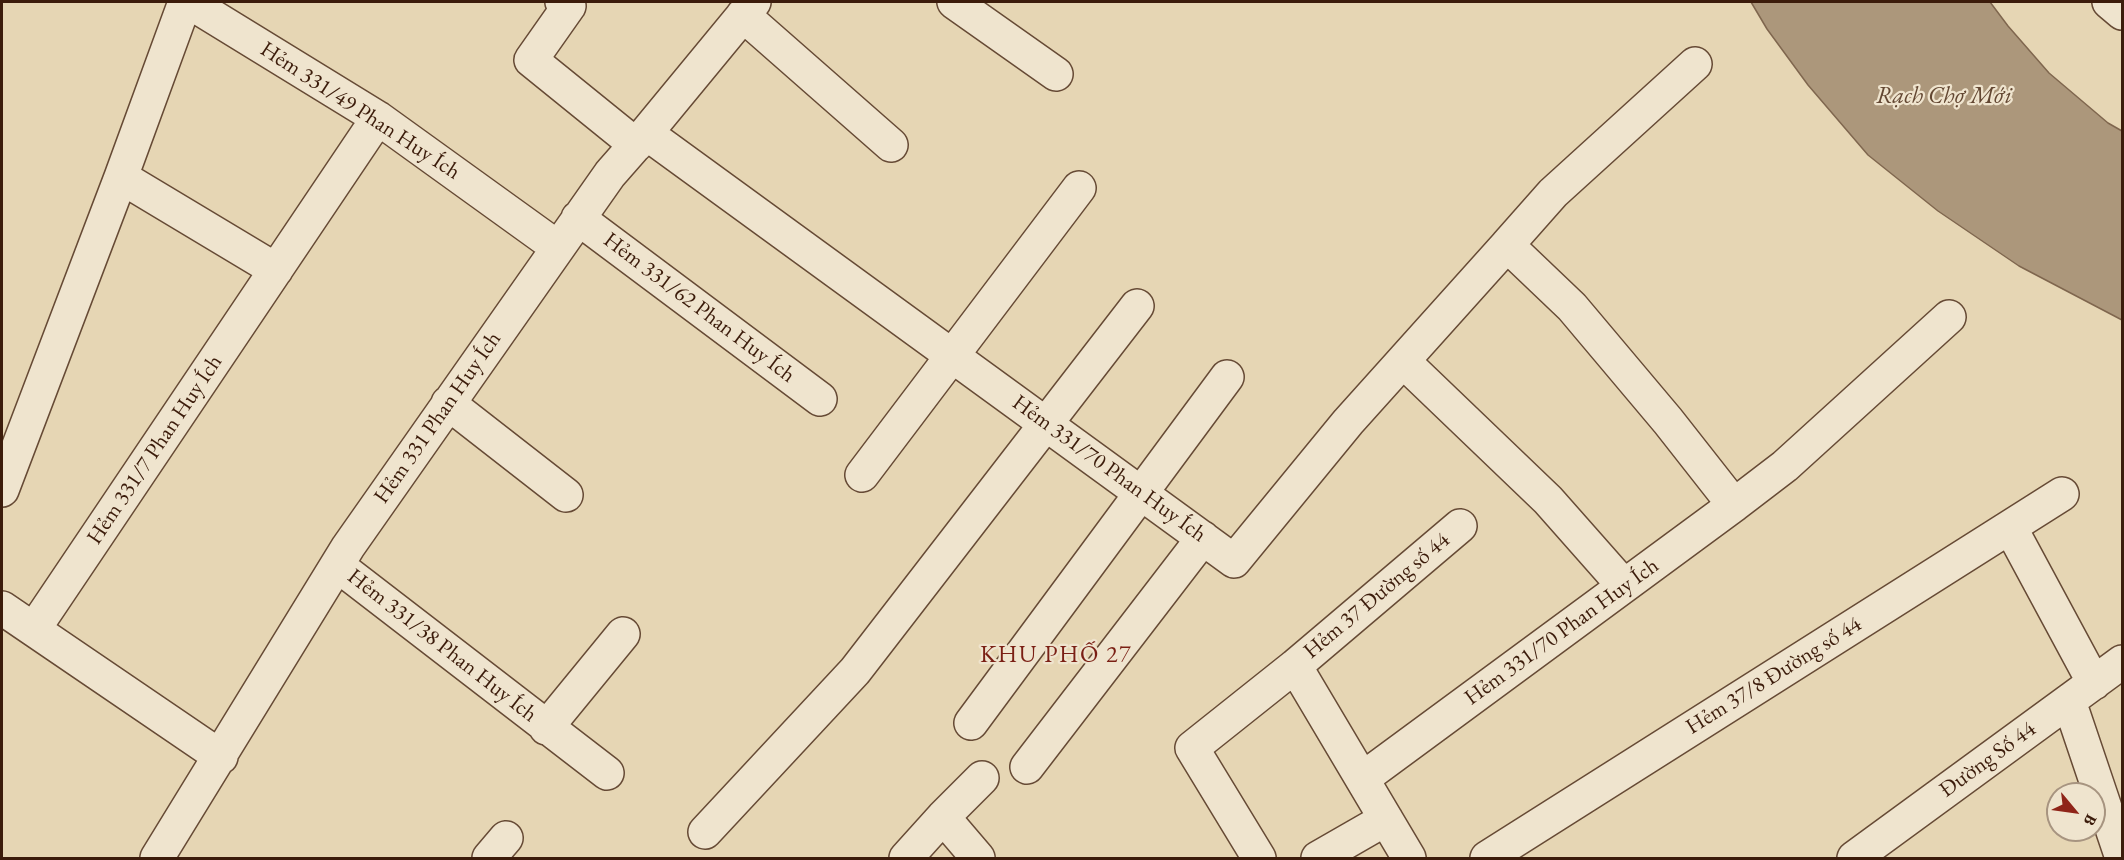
<!DOCTYPE html>
<html>
<head>
<meta charset="utf-8">
<style>
	body { margin:0 }
	#map { position:relative; width:2124px; height:860px; overflow:hidden; background:#e6d6b4; font-family:"EB Garamond",serif }
	canvas { display:block }
	.frame { position:absolute; inset:0; border:3px solid #3c1c0b; pointer-events:none }
	.north { position:absolute; left:2046px; top:782px; width:60px; height:60px; box-sizing:border-box; background:#efe4ce; border:2px solid #a79480; border-radius:50%; rotate:119deg; font-size:16px; font-weight:700; line-height:24px; text-align:center; color:#3c1c0b }
	.north::after { content:''; display:block; margin:auto; width:21px; height:27px; background:#8f2418; clip-path:polygon(50% 0,100% 100%,50% 72%,0 100%) }
</style>
</head>
<body>
<div id="map">
<canvas width="2124" height="860"></canvas>
<div class="frame"></div>
<div class="north">B</div>
</div>
<script>
const c = document.querySelector('canvas').getContext('2d');
c.lineJoin = 'round';
function fill(path, color) { c.fillStyle = color; c.fill(path, 'evenodd'); }
const shape = rows => new Path2D(rows.map(r => 'M' + r).join(''));
function trace(path, color, width, dash) { c.strokeStyle = color; c.lineWidth = width; c.lineCap = dash ? 'butt' : 'round'; c.setLineDash(dash || []); c.stroke(path); }
function write(font, color, halo, rows, align = 'center') {
  c.font = font + ' "EB Garamond",serif'; c.lineWidth = 4.5; c.setLineDash([]); c.textBaseline = 'middle'; c.strokeStyle = halo; c.fillStyle = color; for (const [text, x, y, turn = 0] of rows) {
    c.save(); c.translate(x, y); c.rotate((+turn || 0) * Math.PI / 180); c.textAlign = isNaN(turn) ? turn : align; if (halo) c.strokeText(text, 0, 0); c.fillText(text, 0, 0); c.restore();
  }
}
const water = shape([
	[1751,2,1990,2,2008,26,2049,73,2108,123,2122,131,2122,320,2019,266,1938,211,1868,155,1808,85,1767,29,1751,2]
]);
fill(water, '#ac977b');
trace(water, '#7f664e', 1.5);
const minor = shape([
	[189,2,378,118,557,247],
	[562,2,569,6,531,60,636,145],
	[954,2,1056,74],
	[2109,2,2122,13],
	[743,15,891,145],
	[646,133,1234,561,1348,422,1507,245,1572,307,1668,421,1734,505,1362,779],
	[121,177,276,270],
	[578,218,820,399],
	[1507,245,1553,193,1695,64],
	[1403,361,1548,500,1624,586],
	[448,403,566,495],
	[862,475,1079,188],
	[2,490,121,177,185,2],
	[1734,505,1785,466,1949,317],
	[2010,527,2094,683],
	[337,565,607,773],
	[2,608,221,757],
	[34,629,378,118],
	[1295,666,1409,858],
	[2069,701,2122,858],
	[971,723,1227,377],
	[546,728,623,634],
	[1027,767,1203,538],
	[943,817,978,858],
	[705,832,855,671,1137,306],
	[157,858,348,547,610,174,646,133,754,2],
	[489,858,506,838],
	[906,858,943,817,982,778],
	[1259,858,1192,748,1295,666,1460,526],
	[1318,858,1386,819],
	[1487,858,2062,494],
	[1854,858,2122,662]
]);
trace(minor, '#664a35', 36);
trace(minor, '#efe4ce', 33);
write('22px', '#3c1c0b', '#efe4ce', [
	["Hẻm 331/49 Phan Huy Ích",360,111,33],
	["Hẻm 331/62 Phan Huy Ích",699,308,37],
	["Hẻm 331 Phan Huy Ích",438,418,-55],
	["Hẻm 331/7 Phan Huy Ích",155,450,-56],
	["Hẻm 331/70 Phan Huy Ích",1109,469,36],
	["Hẻm 37 Đường số 44",1377,596,-40],
	["Hẻm 331/70 Phan Huy Ích",1562,632,-36],
	["Hẻm 331/38 Phan Huy Ích",442,646,38],
	["Hẻm 37/8 Đường số 44",1774,676,-32],
	["Đường Số 44",1988,760,-36]
]);
write('italic 24px', '#634732', '#efe4ce', [
	["Rạch Chợ Mới",1944,96]
]);
c.letterSpacing = '1.5px';
write('24px', '#7a1f14', '#efe4ce', [
	["KHU PHỐ 27",1056,655]
]);
c.letterSpacing = '0px';
</script>
</body>
</html>
